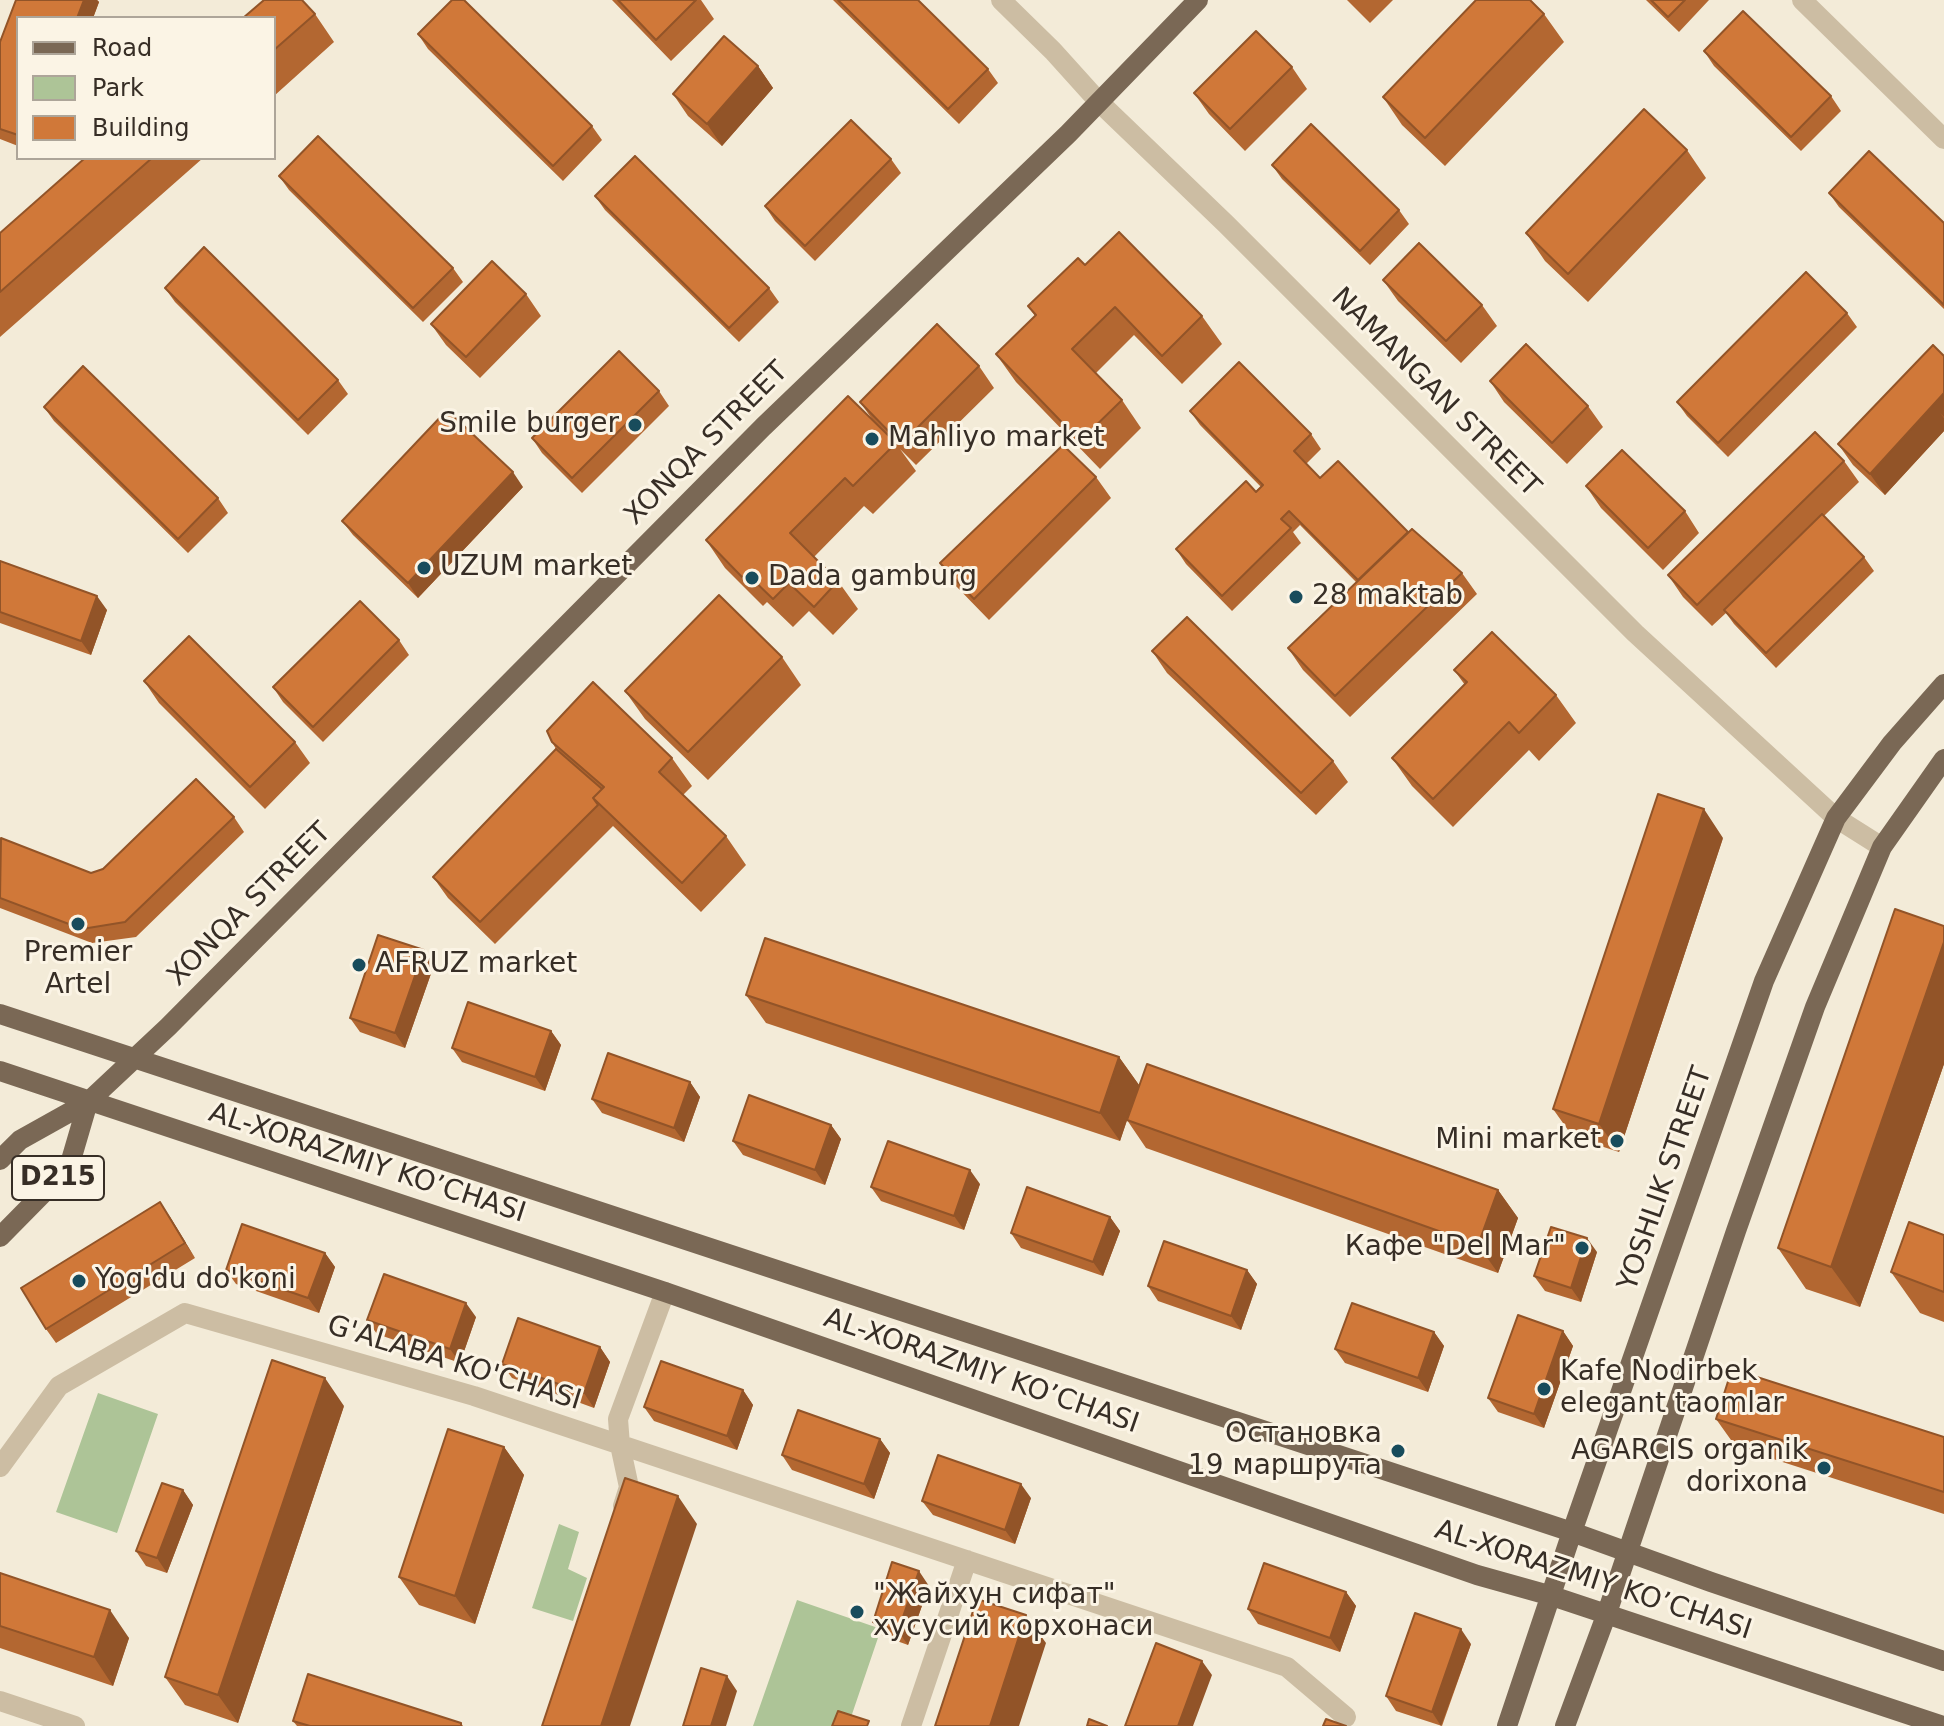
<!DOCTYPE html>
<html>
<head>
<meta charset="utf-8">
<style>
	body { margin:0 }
	#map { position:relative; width:1944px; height:1726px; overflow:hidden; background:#f3ebd8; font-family:"DejaVu Sans",sans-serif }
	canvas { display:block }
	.legend { position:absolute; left:16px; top:16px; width:260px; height:144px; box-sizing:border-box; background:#fbf4e5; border:2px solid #ada599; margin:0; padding:10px 14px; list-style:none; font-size:24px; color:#372e26 }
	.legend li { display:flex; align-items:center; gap:16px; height:40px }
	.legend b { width:40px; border:2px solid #ada599 }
</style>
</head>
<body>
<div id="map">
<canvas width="1944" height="1726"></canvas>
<ul class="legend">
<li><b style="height:10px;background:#7a6855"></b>Road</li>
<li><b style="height:22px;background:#adc497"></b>Park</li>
<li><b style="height:22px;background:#d07839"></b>Building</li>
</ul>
</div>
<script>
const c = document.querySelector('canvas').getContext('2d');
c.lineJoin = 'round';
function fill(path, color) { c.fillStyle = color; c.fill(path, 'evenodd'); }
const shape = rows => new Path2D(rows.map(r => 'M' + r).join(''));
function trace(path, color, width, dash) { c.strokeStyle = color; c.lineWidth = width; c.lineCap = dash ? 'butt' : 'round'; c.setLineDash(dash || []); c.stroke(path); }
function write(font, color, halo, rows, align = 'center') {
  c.font = font + ' "DejaVu Sans",sans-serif'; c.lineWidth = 6; c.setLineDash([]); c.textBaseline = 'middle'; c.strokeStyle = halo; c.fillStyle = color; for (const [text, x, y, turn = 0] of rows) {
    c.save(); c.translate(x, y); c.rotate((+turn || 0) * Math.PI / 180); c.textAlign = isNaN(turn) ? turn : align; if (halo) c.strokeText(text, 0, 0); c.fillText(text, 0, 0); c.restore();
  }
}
fill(shape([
	[98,1393,158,1414,117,1533,56,1512],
	[559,1524,579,1532,568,1569,587,1578,573,1621,532,1608],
	[797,1600,881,1629,848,1726,753,1726]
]), '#adc497');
trace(shape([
	[1001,0,1053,51,1099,102,1226,224,1635,633,1836,818,1882,847],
	[1802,0,1944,139],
	[0,1467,59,1386,185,1313,474,1396,1287,1667,1346,1717],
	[623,1506,629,1487,620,1445,618,1419,665,1292],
	[0,1701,75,1726],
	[911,1726,967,1560]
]), '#ccbda3', 20);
trace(shape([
	[0,1014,1572,1532,1711,1582,1944,1661],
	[0,1071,665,1292,1477,1575,1552,1596,1943,1726],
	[0,1160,20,1140,88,1102,168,1027,763,427,1068,134,1198,0],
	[0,1237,69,1167,88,1102],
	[1507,1726,1572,1532,1764,981,1836,818,1892,743,1944,684],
	[1565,1726,1607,1613,1736,1231,1815,1007,1882,847,1944,759]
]), '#7a6855', 20);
fill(shape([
	[16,0,97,0,99,2,93,18,18,18,18,146,0,139,0,42],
	[612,0,701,0,714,19,671,61],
	[833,0,918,0,988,69,998,83,959,124],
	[1347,0,1393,0,1370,23],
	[1646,0,1709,0,1679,32],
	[315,14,334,42,274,96,274,18],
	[1544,14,1564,42,1445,166,1402,125,1383,97],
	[418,34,592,126,602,140,563,181,428,49],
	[1704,51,1831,96,1841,111,1801,151,1714,66],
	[758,66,773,88,722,146,688,116,673,94],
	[1292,67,1307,89,1245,151,1209,114,1194,93],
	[1687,150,1706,178,1588,302,1545,261,1526,233],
	[85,158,203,158,0,337,0,233],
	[891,159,901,173,815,261,775,221,765,206],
	[1272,165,1399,210,1409,224,1370,265,1282,179],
	[279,176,453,268,463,282,423,322,289,190],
	[1829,193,1944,223,1944,309,1839,207],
	[595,196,769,288,779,302,739,342,605,210],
	[1085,265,1202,316,1222,344,1182,384,1134,335,1096,373,1122,400,1141,428,1100,469,1016,382,996,354,1035,316,1028,306],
	[1383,280,1482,305,1497,326,1461,363,1398,301],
	[165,288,338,380,348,394,308,435,175,302],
	[526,294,541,316,480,378,446,345,431,324],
	[1847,313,1857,327,1728,457,1687,416,1677,402],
	[1944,356,1944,431,1885,495,1853,465,1838,444],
	[979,366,994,388,916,465,900,449,916,471,873,514,864,506,814,557,838,581,858,609,833,635,809,611,793,627,767,602,763,606,725,568,706,540,872,419,860,402],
	[1490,381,1588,406,1603,427,1567,464,1504,402],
	[659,391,669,406,582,493,542,453,532,438],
	[44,407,218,498,228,513,188,553,54,421],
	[1190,411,1311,434,1321,449,1306,464,1320,478,1408,532,1462,573,1477,594,1350,717,1303,670,1288,648,1356,582,1300,525,1293,532,1301,543,1232,611,1186,564,1176,549,1261,487,1200,425],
	[1844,461,1859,482,1824,516,1864,557,1874,571,1776,668,1734,624,1726,613,1712,626,1683,597,1668,575],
	[1096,477,1111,498,989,620,954,584,940,563],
	[1586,486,1685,511,1699,533,1663,570,1601,508],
	[523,487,418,598,353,535,342,521],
	[0,561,107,610,91,655,0,623],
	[399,640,409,655,323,742,283,702,273,687],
	[1152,651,1333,761,1348,782,1316,815,1167,673],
	[782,657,801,685,708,780,645,719,625,691],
	[1454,670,1556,695,1576,723,1539,761,1529,750,1453,827,1412,786,1392,758,1465,685],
	[144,681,295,742,310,763,265,809,159,703],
	[552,742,672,758,692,786,683,795,726,836,746,865,701,912,613,826,495,944,448,898,433,877,556,749],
	[234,817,244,832,136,937,92,943,0,908,0,841,91,873],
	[1723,838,1619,1152,1573,1137,1553,1109],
	[1944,926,1944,1064,1860,1307,1806,1289,1778,1248],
	[424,950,434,965,405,1048,360,1032,350,1018],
	[746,995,1119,1057,1139,1085,1498,1190,1518,1218,1498,1273,1146,1148,1127,1120,1120,1141,766,1023],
	[551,1031,561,1045,545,1091,462,1062,452,1048],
	[690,1082,700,1097,684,1142,602,1113,592,1099],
	[831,1125,841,1139,825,1185,743,1155,733,1141],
	[980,1184,964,1230,881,1201,871,1187],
	[170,1217,195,1258,56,1343,46,1329],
	[1110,1217,1120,1231,1103,1276,1021,1248,1011,1233],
	[1944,1235,1944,1322,1920,1313,1891,1272],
	[1597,1252,1581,1302,1545,1291,1534,1276],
	[325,1253,335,1267,319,1313,236,1284,226,1270],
	[1247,1270,1257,1284,1241,1330,1158,1301,1148,1286],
	[476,1317,460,1363,377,1334,367,1320],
	[1563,1331,1573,1346,1544,1428,1498,1412,1488,1398],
	[1434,1332,1444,1346,1428,1392,1345,1363,1335,1349],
	[600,1347,610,1362,594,1408,512,1378,502,1364],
	[743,1390,753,1405,737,1450,654,1421,644,1407],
	[344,1406,238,1723,185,1705,165,1677],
	[1716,1419,1944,1437,1944,1514,1736,1447],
	[880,1439,890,1453,874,1499,792,1470,782,1455],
	[504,1447,524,1475,475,1624,419,1605,399,1577],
	[183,1490,193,1505,167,1573,146,1566,136,1551],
	[1031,1498,1015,1544,933,1515,922,1501],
	[0,1573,129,1638,113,1686,0,1648],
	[929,1586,908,1645,883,1636,873,1622],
	[1346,1592,1356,1606,1340,1652,1258,1624,1248,1609],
	[1471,1644,1442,1726,1396,1711,1386,1696],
	[293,1721,461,1723,463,1726,297,1726]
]), '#b36731');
fill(shape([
	[84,0,97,0,99,2,93,18,77,18],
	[758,66,773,88,722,146,707,124],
	[1944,393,1944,417,1940,413,1944,418,1944,431,1885,495,1870,474],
	[513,472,523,487,418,598,408,583],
	[97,596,107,610,91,655,81,641],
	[1704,809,1723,838,1619,1152,1599,1124],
	[1944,942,1944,1064,1860,1307,1831,1267],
	[424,950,434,965,405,1048,395,1033],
	[551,1031,561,1045,545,1091,535,1077],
	[1119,1057,1139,1085,1120,1141,1100,1113],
	[690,1082,700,1097,684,1142,674,1128],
	[831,1125,841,1139,825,1185,815,1170],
	[970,1170,980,1184,964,1230,954,1216],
	[1498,1190,1518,1218,1498,1273,1478,1245],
	[160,1202,170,1217,195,1258,185,1243],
	[1110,1217,1120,1231,1103,1276,1093,1262],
	[1587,1238,1597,1252,1581,1302,1571,1288],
	[325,1253,335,1267,319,1313,308,1298],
	[1247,1270,1257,1284,1241,1330,1231,1316],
	[466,1303,476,1317,460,1363,450,1349],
	[1563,1331,1573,1346,1544,1428,1534,1414],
	[1434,1332,1444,1346,1428,1392,1418,1378],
	[600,1347,610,1362,594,1408,584,1393],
	[325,1378,344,1406,238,1723,218,1695],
	[743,1390,753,1405,737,1450,727,1436],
	[880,1439,890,1453,874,1499,864,1484],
	[504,1447,524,1475,475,1624,455,1596],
	[1021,1484,1031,1498,1015,1544,1005,1530],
	[183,1490,193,1505,167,1573,157,1558],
	[678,1496,697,1524,630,1726,601,1726],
	[919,1571,929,1586,908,1645,898,1631],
	[1346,1592,1356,1606,1340,1652,1330,1638],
	[110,1610,129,1638,113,1686,94,1657],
	[1026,1615,1046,1643,1019,1726,990,1726],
	[1461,1629,1471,1644,1441,1726,1432,1712],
	[1202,1661,1212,1675,1193,1726,1178,1726],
	[727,1676,737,1691,726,1726,711,1726]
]), '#925428');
const building = shape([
	[16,0,84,0,77,18,18,18,18,135,0,129,0,42,16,0],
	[264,0,302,0,315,14,274,50,274,18,243,18,264,0],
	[452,0,464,0,592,126,553,166,418,34,452,0],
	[618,0,696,0,656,40,618,0],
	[838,0,918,0,988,69,948,109,838,0],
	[1476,0,1530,0,1544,14,1425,138,1383,97,1476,0],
	[1651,0,1685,0,1668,17,1651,0],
	[1743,11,1831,96,1791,137,1704,51,1743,11],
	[1256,31,1292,67,1230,129,1194,93,1256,31],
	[724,36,758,66,707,124,673,94,724,36],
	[1644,109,1687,150,1568,274,1526,233,1644,109],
	[851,120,891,159,805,246,765,206,851,120],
	[1311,124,1399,210,1360,251,1272,165,1311,124],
	[318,136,453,268,413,308,279,176,318,136],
	[1869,151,1944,223,1944,305,1829,193,1869,151],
	[635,156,769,288,729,328,595,196,635,156],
	[85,158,152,158,0,292,0,233,85,158],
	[1119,232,1202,316,1162,356,1115,307,1072,349,1122,400,1080,441,996,354,1036,315,1028,306,1078,258,1085,265,1119,232],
	[1419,243,1482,305,1446,341,1383,280,1419,243],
	[204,247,338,380,298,420,165,288,204,247],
	[492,261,526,294,466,357,431,324,492,261],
	[1806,272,1847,313,1718,443,1677,402,1806,272],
	[937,324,979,366,901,444,860,402,937,324],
	[1526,344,1588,406,1552,443,1490,381,1526,344],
	[1933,345,1944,356,1944,393,1870,474,1838,444,1933,345],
	[619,351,659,391,572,478,532,438,619,351],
	[1239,362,1311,434,1294,451,1320,478,1338,461,1408,532,1358,580,1289,511,1281,519,1291,528,1222,596,1176,549,1246,481,1256,492,1263,485,1190,411,1239,362],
	[83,366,218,498,178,539,44,407,83,366],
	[848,396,896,443,853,486,845,478,790,533,838,581,814,607,789,583,773,599,747,574,743,578,706,540,848,396],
	[447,410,513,472,408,583,342,521,447,410],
	[1815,432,1844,461,1697,605,1668,575,1815,432],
	[1063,445,1096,477,974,599,940,563,1063,445],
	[1622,450,1685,511,1648,548,1586,486,1622,450],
	[1822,514,1864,557,1766,653,1724,610,1822,514],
	[1412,529,1462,573,1335,696,1288,648,1412,529],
	[0,561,97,596,81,641,0,612,0,561],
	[719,595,782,657,688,752,625,691,719,595],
	[360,601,399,640,313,727,273,687,360,601],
	[1187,617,1333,761,1301,793,1152,651,1187,617],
	[1492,632,1556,695,1519,733,1509,722,1433,799,1392,758,1467,682,1454,670,1492,632],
	[189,636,295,742,250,787,144,681,189,636],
	[593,682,672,758,659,772,726,836,682,883,593,798,604,787,552,742,547,731,593,682],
	[556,749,602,789,593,798,598,805,480,922,433,877,556,749],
	[196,779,234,817,125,922,82,929,0,898,1,838,91,873,103,869,196,779],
	[1658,794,1704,809,1599,1124,1553,1109,1658,794],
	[1895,909,1944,926,1944,942,1831,1267,1778,1248,1895,909],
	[378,935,424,950,395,1033,350,1018,378,935],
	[765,938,1119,1057,1100,1113,746,995,765,938],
	[468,1002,551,1031,535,1077,452,1048,468,1002],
	[608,1053,690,1082,674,1128,592,1099,608,1053],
	[1147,1064,1498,1190,1478,1245,1127,1120,1147,1064],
	[749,1095,831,1125,815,1170,733,1141,749,1095],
	[888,1141,970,1170,954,1216,871,1187,888,1141],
	[1027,1187,1110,1217,1093,1262,1011,1233,1027,1187],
	[160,1202,185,1243,46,1329,21,1288,160,1202],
	[1909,1222,1944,1235,1944,1292,1891,1272,1909,1222],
	[242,1224,325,1253,308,1298,226,1270,242,1224],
	[1551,1227,1587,1238,1571,1288,1534,1276,1551,1227],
	[1164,1241,1247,1270,1231,1316,1148,1286,1164,1241],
	[384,1274,466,1303,450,1349,367,1320,384,1274],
	[1352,1303,1434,1332,1418,1378,1335,1349,1352,1303],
	[1518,1315,1563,1331,1534,1414,1488,1398,1518,1315],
	[518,1318,600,1347,584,1393,502,1364,518,1318],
	[272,1360,325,1378,218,1695,165,1677,272,1360],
	[661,1361,743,1390,727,1436,644,1407,661,1361],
	[1732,1369,1944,1437,1944,1492,1716,1419,1732,1369],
	[798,1410,880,1439,864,1484,782,1455,798,1410],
	[448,1429,504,1447,455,1596,399,1577,448,1429],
	[938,1455,1021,1484,1005,1530,922,1501,938,1455],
	[625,1478,678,1496,601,1726,542,1726,625,1478],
	[162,1483,183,1490,157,1558,136,1551,162,1483],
	[892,1562,919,1571,898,1631,873,1622,892,1562],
	[1264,1563,1346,1592,1330,1638,1248,1609,1264,1563],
	[0,1573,110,1610,94,1657,0,1626,0,1573],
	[977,1599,1026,1615,990,1726,935,1726,977,1599],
	[1415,1613,1461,1629,1432,1712,1386,1696,1415,1613],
	[1156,1643,1202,1661,1178,1726,1125,1726,1156,1643],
	[701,1668,727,1676,711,1726,683,1726,701,1668],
	[308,1674,461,1723,461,1726,310,1726,293,1721,308,1674],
	[838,1711,869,1721,867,1726,832,1726,838,1711],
	[1089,1719,1107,1726,1087,1726,1089,1719],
	[1326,1719,1346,1726,1323,1726,1326,1719]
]);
fill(building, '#d07839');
trace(building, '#925428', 2);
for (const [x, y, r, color] of [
	[635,425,8,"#184c5c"],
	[872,439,8,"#184c5c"],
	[424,568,8,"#184c5c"],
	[752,578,8,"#184c5c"],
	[1296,597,8,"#184c5c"],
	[78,924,8,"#184c5c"],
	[359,965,8,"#184c5c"],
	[1617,1141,8,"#184c5c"],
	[1582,1248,8,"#184c5c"],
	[79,1281,8,"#184c5c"],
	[1544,1389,8,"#184c5c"],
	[1398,1451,8,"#184c5c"],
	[1824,1468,8,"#184c5c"],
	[857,1612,8,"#184c5c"]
]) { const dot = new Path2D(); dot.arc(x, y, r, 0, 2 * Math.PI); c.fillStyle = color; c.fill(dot); trace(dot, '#fbf4e5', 3); }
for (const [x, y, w] of [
	[58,1178,92]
]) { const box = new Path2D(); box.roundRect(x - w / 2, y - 22, w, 44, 6); c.fillStyle = '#fbf4e5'; c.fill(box); trace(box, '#372e26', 2); }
write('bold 26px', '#372e26', null, [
	["D215",58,1178]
]);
write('28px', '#372e26', '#fbf4e5', [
	["NAMANGAN STREET",1435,393,45],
	["XONQA STREET",707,444,-45],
	["XONQA STREET",250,905,-45],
	["AL-XORAZMIY KO’CHASI",367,1164,18],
	["YOSHLIK STREET",1666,1179,-71],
	["G'ALABA KO'CHASI",454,1364,17],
	["AL-XORAZMIY KO’CHASI",981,1372,19],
	["AL-XORAZMIY KO’CHASI",1593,1581,18]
]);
write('28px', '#372e26', '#fbf4e5', [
	["Smile burger",619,425,"right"],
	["Mahliyo market",888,439],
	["UZUM market",440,568],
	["Dada gamburg",768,578],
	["28 maktab",1312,597],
	["Premier",78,954,"center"],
	["Artel",78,986,"center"],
	["AFRUZ market",375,965],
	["Mini market",1601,1141,"right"],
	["Кафе \"Del Mar\"",1566,1248,"right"],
	["Yog'du do'koni",95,1281],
	["Kafe Nodirbek",1560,1373],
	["elegant taomlar",1560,1405],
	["Остановка",1382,1435,"right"],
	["19 маршрута",1382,1467,"right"],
	["AGARCIS organik",1808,1452,"right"],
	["dorixona",1808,1484,"right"],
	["\"Жайхун сифат\"",873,1596],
	["хусусий корхонаси",873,1628]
], 'left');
</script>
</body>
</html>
